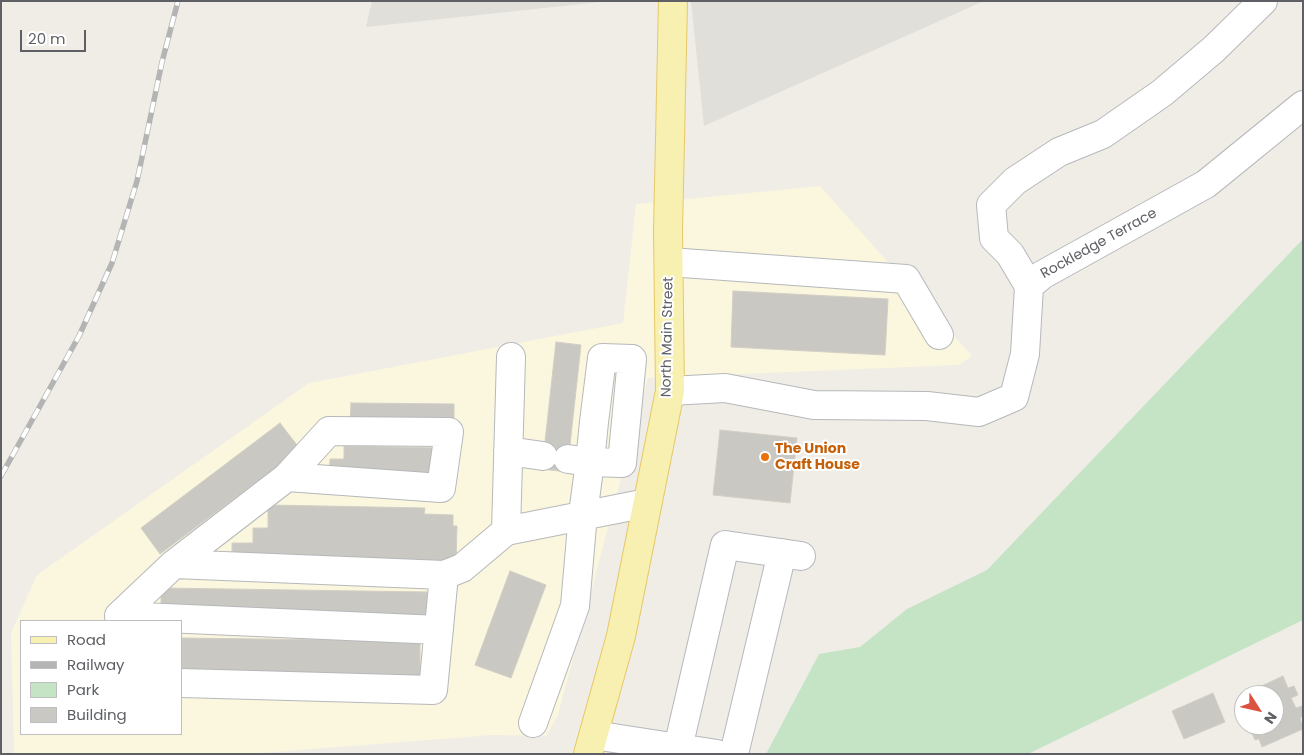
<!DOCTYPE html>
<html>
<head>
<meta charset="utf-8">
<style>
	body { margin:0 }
	#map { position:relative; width:1304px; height:755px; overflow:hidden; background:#efede6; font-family:Poppins,sans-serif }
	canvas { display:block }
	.frame { position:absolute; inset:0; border:2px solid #5e6065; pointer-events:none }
	.legend { position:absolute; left:20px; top:620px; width:162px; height:115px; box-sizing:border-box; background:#fff; border:1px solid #bfbfc1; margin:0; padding:6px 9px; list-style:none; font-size:15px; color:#5e6065 }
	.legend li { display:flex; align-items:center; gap:10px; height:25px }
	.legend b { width:25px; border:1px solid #bfbfc1 }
	.north { position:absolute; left:1234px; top:685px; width:50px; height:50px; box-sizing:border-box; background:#fff; border:1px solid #bfbfc1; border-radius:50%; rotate:125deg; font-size:14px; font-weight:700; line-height:20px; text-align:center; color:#5e6065 }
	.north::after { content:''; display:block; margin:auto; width:18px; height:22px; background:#db523f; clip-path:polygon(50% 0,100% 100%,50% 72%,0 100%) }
	.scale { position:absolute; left:20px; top:30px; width:66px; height:22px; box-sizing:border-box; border:2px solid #5e6065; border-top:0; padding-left:6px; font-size:15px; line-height:18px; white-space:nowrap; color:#5e6065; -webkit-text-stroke:4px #fff; paint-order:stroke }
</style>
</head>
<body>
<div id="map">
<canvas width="1304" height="755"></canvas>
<div class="frame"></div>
<ul class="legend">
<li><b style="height:6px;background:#f8f0b1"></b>Road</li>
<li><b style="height:6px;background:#b4b4b5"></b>Railway</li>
<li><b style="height:14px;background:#c5e4c6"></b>Park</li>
<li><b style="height:14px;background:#cac8c2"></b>Building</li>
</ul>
<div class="north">N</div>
<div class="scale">20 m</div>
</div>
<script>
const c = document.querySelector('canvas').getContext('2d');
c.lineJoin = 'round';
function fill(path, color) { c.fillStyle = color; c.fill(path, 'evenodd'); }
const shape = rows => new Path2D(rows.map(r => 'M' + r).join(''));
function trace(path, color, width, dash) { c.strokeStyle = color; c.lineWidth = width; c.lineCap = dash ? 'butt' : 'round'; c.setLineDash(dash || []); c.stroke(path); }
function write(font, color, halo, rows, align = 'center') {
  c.font = font + ' Poppins,sans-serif'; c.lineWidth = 4; c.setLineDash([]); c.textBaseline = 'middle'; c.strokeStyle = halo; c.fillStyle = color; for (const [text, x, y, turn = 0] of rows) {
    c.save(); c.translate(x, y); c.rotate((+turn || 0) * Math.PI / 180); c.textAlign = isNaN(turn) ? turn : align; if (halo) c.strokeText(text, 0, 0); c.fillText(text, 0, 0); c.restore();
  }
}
fill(shape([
	[820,186,972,356,959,365,648,378,558,715,546,736,493,735,249,754,14,754,11,633,37,575,309,383,623,323,636,204],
	[21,621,181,621,181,734,21,734]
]), '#fbf6de');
fill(shape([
	[372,1,610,1,366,27],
	[691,1,984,1,704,126]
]), '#e0dfda');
fill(shape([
	[1303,239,1303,620,1028,754,766,754,819,654,860,647,907,609,987,570]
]), '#c5e4c6');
const building = shape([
	[733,291,888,299,885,355,731,347,733,291],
	[556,342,581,345,567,472,542,469,556,342],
	[351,403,454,404,454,425,350,424,351,403],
	[280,423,300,449,160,554,141,528,280,423],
	[720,430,797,438,790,503,713,495,720,430],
	[344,446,438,448,436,480,329,477,330,459,344,459,344,446],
	[268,505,425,508,424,514,453,515,453,526,457,526,456,563,232,559,232,543,253,543,253,528,268,528,268,505],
	[510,571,546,585,511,678,475,665,510,571],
	[161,588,427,592,427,619,161,614,161,588],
	[181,638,420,641,420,678,181,675,181,638],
	[1283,676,1288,688,1294,686,1298,695,1291,698,1296,708,1302,706,1303,708,1303,716,1300,718,1303,729,1262,747,1259,739,1255,740,1250,729,1255,727,1254,725,1274,725,1274,695,1244,695,1244,704,1240,696,1283,676],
	[1213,693,1225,722,1184,739,1172,711,1213,693]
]);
fill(building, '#cac8c2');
trace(building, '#d3cfc5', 1);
const minor = shape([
	[669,262,906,279,939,335],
	[1029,286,1010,254,994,238,991,205,1015,181,1059,152,1103,134,1162,93,1214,49,1263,1],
	[1029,286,1042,275,1206,184,1303,105],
	[511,357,506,531,647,503],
	[670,391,725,388,814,405,927,406,979,412,1014,397,1025,354,1029,286],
	[508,451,543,456],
	[287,477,329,431,449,432,441,488,287,477,174,564,119,616,439,630],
	[174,564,444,575,462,568,506,531],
	[181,683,433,690,444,575],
	[533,723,575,606,583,514,590,462,594,422,602,358,632,359,622,463,590,462,568,459],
	[594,735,717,754],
	[678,748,725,545,801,556],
	[734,754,782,553]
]);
const major = shape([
	[588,754,621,636,670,391,668,231,673,1]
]);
trace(minor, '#b6b8bb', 30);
trace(major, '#e6c867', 30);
trace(minor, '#fff', 28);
trace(major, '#f8f0b1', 28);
const rail = shape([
	[1,476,79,336,112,263,137,181,162,62,178,1]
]);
trace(rail, '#b4b4b5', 5.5);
trace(rail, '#fff', 4, [11]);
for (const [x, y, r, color] of [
	[765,457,5,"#e8710a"]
]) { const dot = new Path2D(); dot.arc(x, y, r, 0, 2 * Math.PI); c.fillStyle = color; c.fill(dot); trace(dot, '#fff', 2); }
write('14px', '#5e6065', '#fff', [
	["Rockledge Terrace",1099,244,-29],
	["North Main Street",668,337,-89]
]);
write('bold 14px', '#c56008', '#fff', [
	["The Union",775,449],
	["Craft House",775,465]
], 'left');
</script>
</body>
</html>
